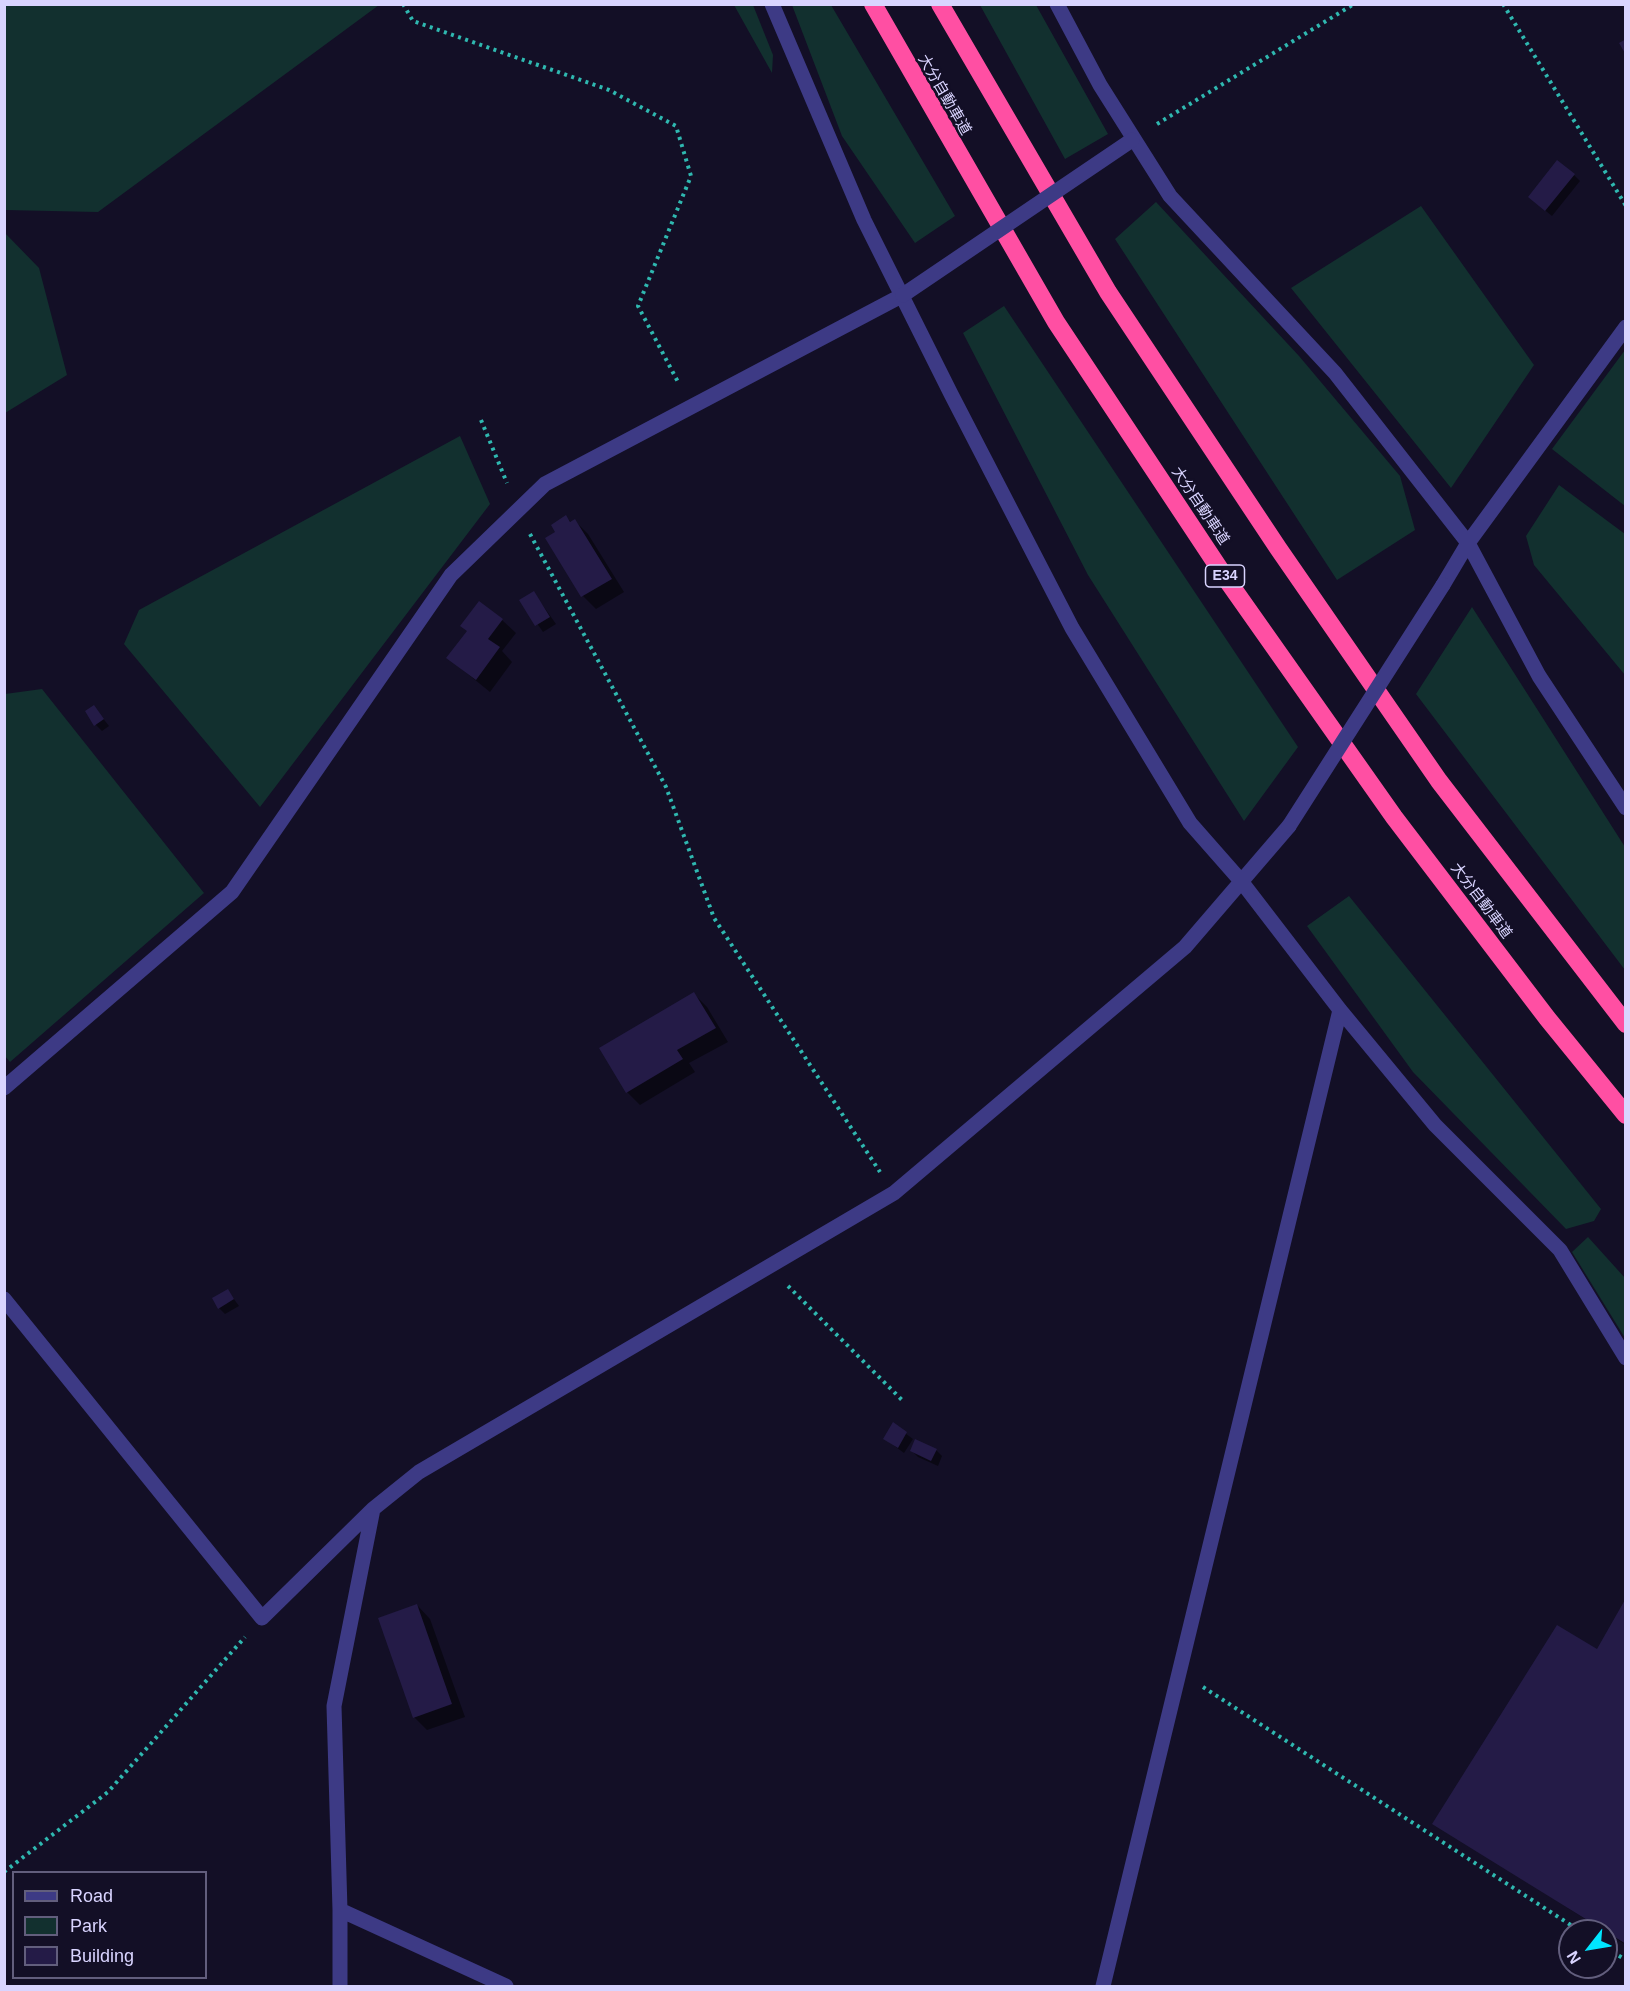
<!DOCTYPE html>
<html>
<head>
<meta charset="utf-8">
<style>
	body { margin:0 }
	#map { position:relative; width:1630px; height:1991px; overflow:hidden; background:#130f26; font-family:Helvetica,sans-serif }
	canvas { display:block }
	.frame { position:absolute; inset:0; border:6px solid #d9d4ff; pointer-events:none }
	.legend { position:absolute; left:12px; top:1871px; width:195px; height:108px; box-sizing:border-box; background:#130f26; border:2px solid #625e7d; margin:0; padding:8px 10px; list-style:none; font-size:18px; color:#d9d4ff }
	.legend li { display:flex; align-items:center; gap:12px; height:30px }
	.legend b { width:30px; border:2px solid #625e7d }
	.north { position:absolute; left:1558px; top:1919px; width:60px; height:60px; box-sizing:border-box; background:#130f26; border:2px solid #625e7d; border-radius:50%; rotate:239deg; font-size:16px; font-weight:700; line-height:24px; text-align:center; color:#d9d4ff }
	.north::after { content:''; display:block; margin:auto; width:21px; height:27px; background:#00e5ff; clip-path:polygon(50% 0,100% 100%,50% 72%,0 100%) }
</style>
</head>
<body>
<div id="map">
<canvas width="1630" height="1991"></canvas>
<div class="frame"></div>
<ul class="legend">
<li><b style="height:8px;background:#3d3a85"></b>Road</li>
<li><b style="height:16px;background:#12302f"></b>Park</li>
<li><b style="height:16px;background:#241b47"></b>Building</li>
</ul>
<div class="north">N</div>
</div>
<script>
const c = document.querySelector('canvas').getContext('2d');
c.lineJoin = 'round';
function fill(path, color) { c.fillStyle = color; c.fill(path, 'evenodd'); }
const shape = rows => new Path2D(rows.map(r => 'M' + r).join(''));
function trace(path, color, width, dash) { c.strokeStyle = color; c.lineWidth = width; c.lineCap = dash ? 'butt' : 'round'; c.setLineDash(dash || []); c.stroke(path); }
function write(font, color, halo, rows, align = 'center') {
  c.font = font + ' Helvetica,"Noto Sans JP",sans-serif'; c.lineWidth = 5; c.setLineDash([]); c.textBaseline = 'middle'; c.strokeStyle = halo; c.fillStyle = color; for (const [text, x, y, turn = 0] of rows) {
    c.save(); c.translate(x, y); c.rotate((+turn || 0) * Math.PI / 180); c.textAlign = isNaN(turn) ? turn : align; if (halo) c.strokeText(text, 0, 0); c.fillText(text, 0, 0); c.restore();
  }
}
fill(shape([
	[5,4,379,4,379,5,98,212,5,210],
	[734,5,753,5,773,55,772,73],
	[792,5,831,5,955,216,915,243,842,136],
	[980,5,1036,5,1108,134,1065,159],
	[1156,202,1299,356,1400,476,1415,530,1337,580,1115,239],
	[1421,206,1534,365,1451,488,1291,288],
	[5,233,39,268,67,375,5,413],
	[1004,306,1298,747,1244,821,1088,575,963,333],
	[1625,350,1626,350,1625,506,1552,449],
	[460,436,490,504,260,807,124,644,139,610],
	[1559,485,1625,534,1625,675,1534,565,1526,536],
	[1472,607,1625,847,1625,970,1416,694],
	[42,689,204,893,10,1062,4,1055,5,694],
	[1349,896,1601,1209,1594,1221,1566,1229,1413,1072,1307,926],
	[1588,1237,1625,1278,1625,1338,1572,1252]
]), '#12302f');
fill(shape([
	[1574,175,1580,181,1552,216,1536,203],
	[566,517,572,523,575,521,588,534,624,592,596,609,583,596,557,533],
	[534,593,556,624,543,632,521,600],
	[502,620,516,633,502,651,512,662,490,692,448,658],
	[94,707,109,726,102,731,96,725],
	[694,994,707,1007,728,1042,689,1063,695,1072,640,1105,627,1092],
	[228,1291,239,1306,225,1314,219,1308],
	[894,1425,913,1439,904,1453,885,1439],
	[936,1450,942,1456,938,1466,918,1457,912,1451],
	[1626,1601,1626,1945,1434,1823,1598,1651],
	[417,1605,430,1619,465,1717,427,1730,414,1717]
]), '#0007');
fill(shape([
	[1626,39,1626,55,1619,43],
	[1557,160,1575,174,1545,211,1528,197],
	[566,515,570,522,575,519,612,579,581,597,545,538,555,532,551,525],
	[534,591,550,617,535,626,519,600],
	[479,601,503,619,488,639,500,647,476,680,446,658,467,631,460,626],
	[94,705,104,719,94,726,85,711],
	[694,992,716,1028,677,1050,683,1059,626,1093,599,1048],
	[228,1289,234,1299,218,1309,212,1298],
	[893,1422,907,1432,898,1448,883,1439],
	[915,1439,937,1449,931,1461,910,1451],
	[1626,1598,1626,1944,1432,1824,1557,1625,1597,1649],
	[417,1604,452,1704,413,1718,378,1618]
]), '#241b47');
trace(shape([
	[403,4,413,21,609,90,676,126,691,176,638,306,678,382],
	[1503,4,1626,206],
	[1157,124,1354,4],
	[481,420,507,483],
	[530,534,666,787,714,918,880,1172],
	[788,1286,903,1401],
	[1203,1687,1580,1931],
	[4,1872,108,1792,245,1637],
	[1606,1948,1626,1960]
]), '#2fb8b0', 4, [3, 4.5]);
trace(shape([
	[772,4,864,220,951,394,1072,628,1190,823,1241,881,1340,1010,1435,1125,1560,1250,1626,1358],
	[1057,4,1100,85,1170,196,1335,373,1468,543,1539,676,1626,808],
	[1443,585,1468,543,1626,327],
	[4,1088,232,892,451,575,545,484,903,295],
	[4,1299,262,1618,373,1509,419,1472,894,1193,1185,947,1289,826],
	[340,1910,506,1986],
	[340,1986,340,1910,334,1706,373,1509],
	[1103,1986,1340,1010]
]), '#3d3a85', 15);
trace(shape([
	[873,4,1056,322,1227,580,1394,817,1547,1018,1626,1115],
	[940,4,1108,292,1278,548,1439,781,1626,1024]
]), '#ff4fa3', 18);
trace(shape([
	[903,295,1132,140],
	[1289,826,1443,585]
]), '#3d3a85', 15);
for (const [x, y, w] of [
	[1225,576,39]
]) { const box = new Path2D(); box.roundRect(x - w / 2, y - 11, w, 22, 4.5); c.fillStyle = '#130f26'; c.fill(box); trace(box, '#d9d4ff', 1.5); }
write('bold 14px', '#d9d4ff', null, [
	["E34",1225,576]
]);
write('15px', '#d9d4ff', '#130f26', [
	["大分自動車道",944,95,60],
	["大分自動車道",1200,506,56],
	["大分自動車道",1481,901,53]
]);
</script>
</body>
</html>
